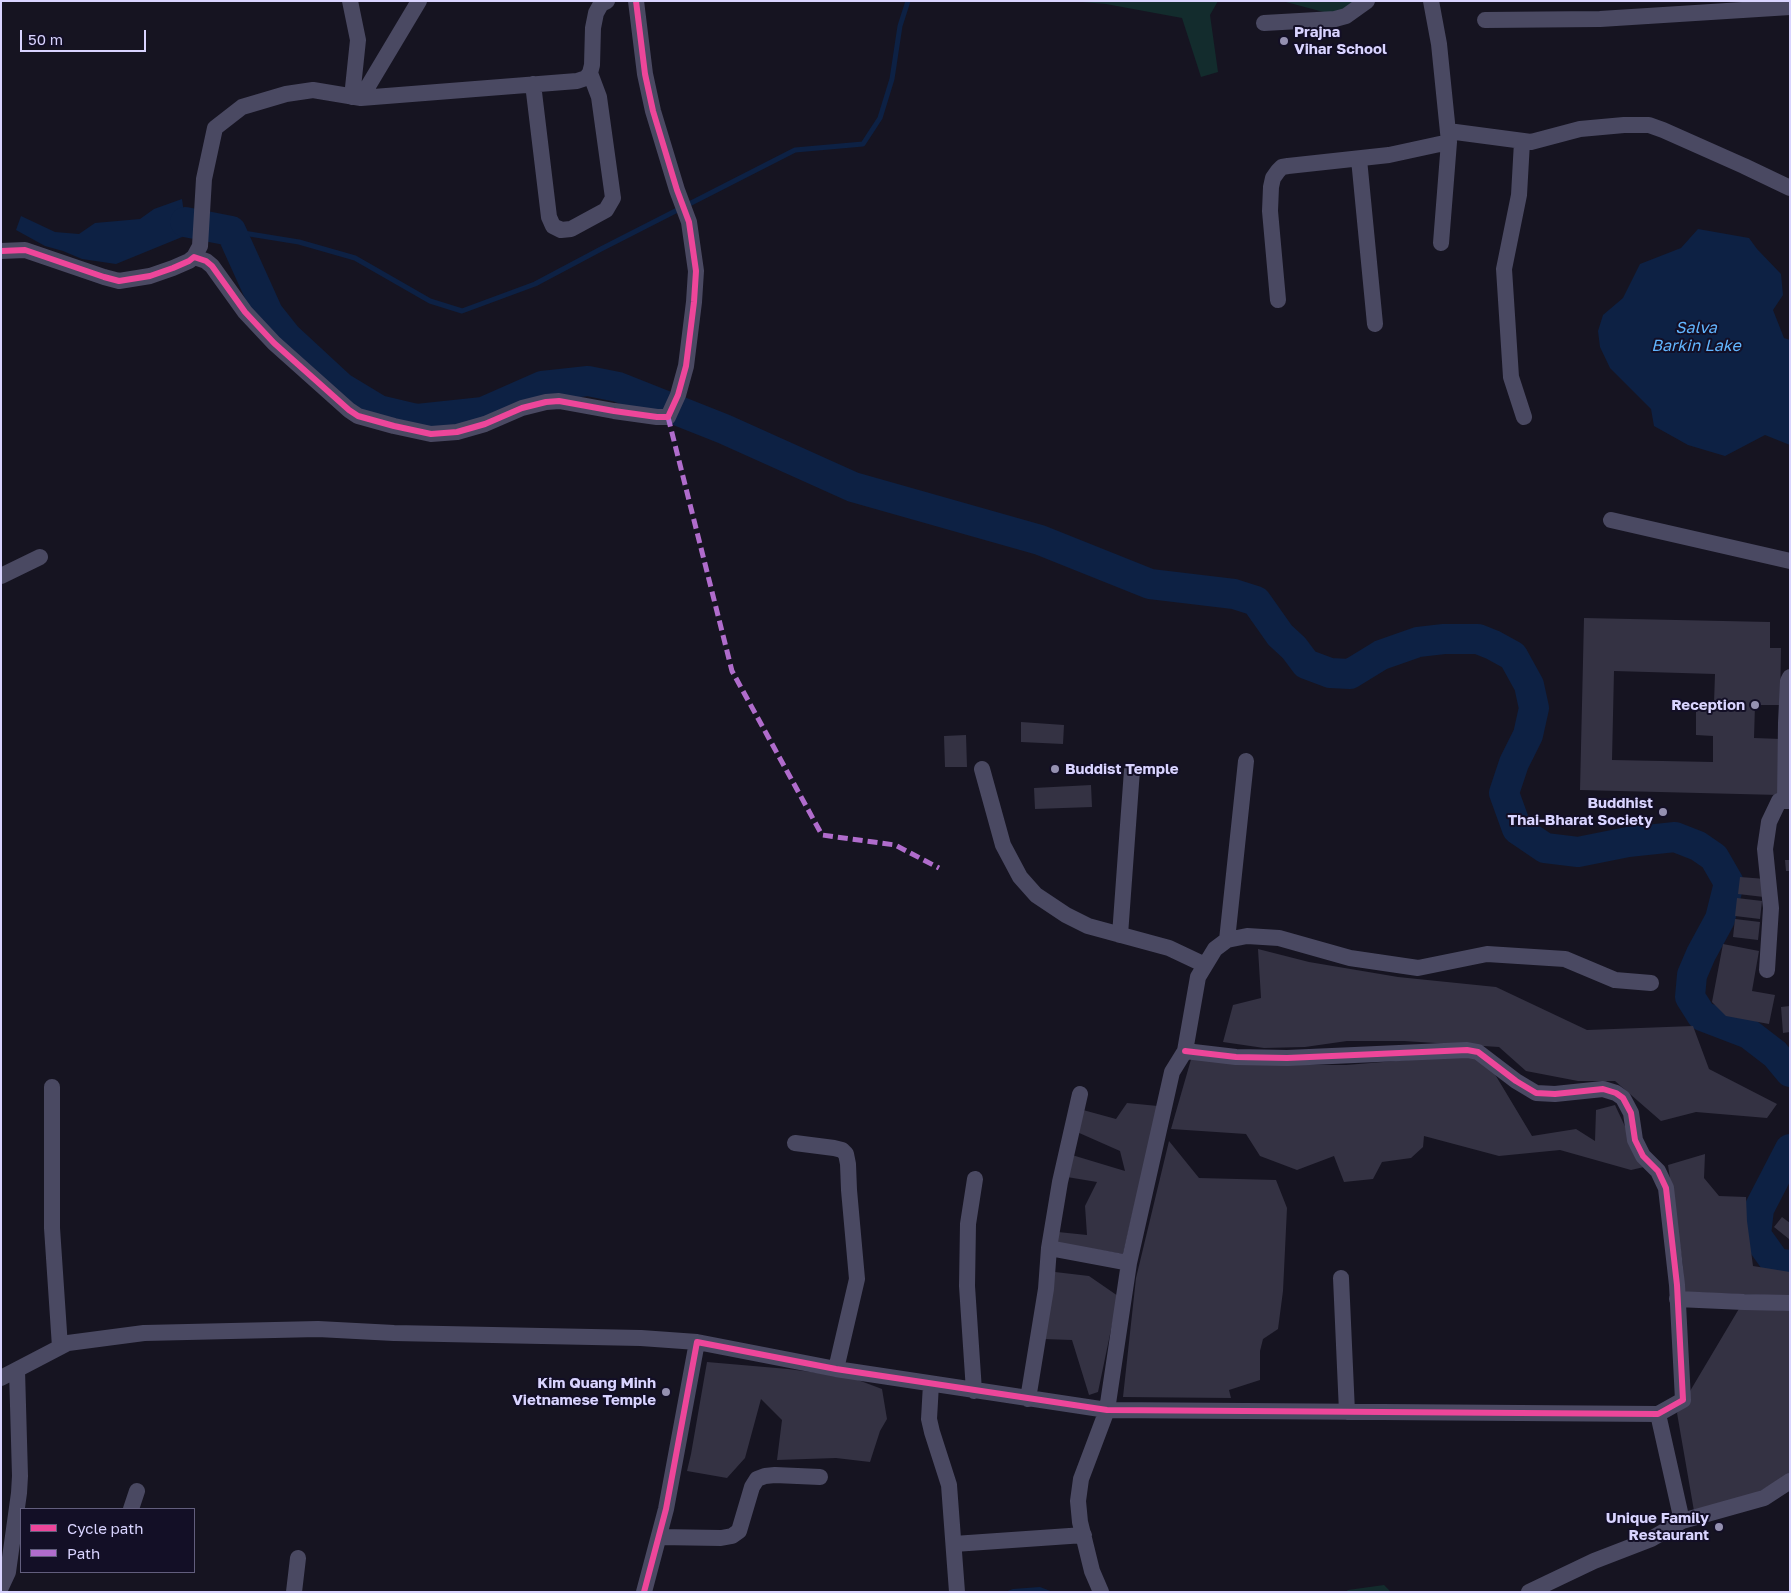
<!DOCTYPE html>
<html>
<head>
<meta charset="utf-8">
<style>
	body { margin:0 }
	#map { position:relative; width:1791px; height:1593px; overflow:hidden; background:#161421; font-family:"Golos Text",sans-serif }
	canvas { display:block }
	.frame { position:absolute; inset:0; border:2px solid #d9d4ff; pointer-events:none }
	.legend { position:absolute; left:20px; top:1508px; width:175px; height:65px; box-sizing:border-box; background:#130f26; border:1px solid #625e7d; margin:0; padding:6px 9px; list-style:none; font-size:15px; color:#d9d4ff }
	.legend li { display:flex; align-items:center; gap:10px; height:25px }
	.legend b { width:25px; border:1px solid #625e7d }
	.scale { position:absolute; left:20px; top:30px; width:126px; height:22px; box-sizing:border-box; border:2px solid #d9d4ff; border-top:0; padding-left:6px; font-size:15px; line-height:18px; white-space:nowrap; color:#d9d4ff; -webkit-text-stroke:4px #130f26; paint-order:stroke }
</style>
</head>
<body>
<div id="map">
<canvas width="1791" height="1593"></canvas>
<div class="frame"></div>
<ul class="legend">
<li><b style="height:6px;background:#ed469a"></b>Cycle path</li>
<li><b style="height:6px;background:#b06ccc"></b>Path</li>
</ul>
<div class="scale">50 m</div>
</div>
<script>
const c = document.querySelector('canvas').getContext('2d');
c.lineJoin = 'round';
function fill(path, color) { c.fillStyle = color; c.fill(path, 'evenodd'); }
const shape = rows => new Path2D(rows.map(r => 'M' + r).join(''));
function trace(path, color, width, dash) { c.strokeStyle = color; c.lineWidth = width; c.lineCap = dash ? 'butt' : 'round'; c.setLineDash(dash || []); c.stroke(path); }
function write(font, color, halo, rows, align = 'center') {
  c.font = font + ' "Golos Text",sans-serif'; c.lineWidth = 4; c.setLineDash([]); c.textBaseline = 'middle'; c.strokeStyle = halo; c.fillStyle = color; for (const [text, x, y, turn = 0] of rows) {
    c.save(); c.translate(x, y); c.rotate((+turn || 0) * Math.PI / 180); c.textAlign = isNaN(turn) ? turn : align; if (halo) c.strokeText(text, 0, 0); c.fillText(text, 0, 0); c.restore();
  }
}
fill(shape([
	[1070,1,1218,1,1210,15,1218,72,1201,77,1182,18,1106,4],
	[1282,1,1371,1,1335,15],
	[1384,1585,1391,1592,1345,1592,1348,1590]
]), '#132c2d');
fill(shape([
	[182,199,187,235,116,264,82,259,63,251,45,246,16,230,21,216,55,232,79,234,95,223,140,219,154,209],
	[1698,229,1749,238,1757,249,1781,274,1783,295,1773,310,1784,338,1790,340,1790,445,1765,435,1725,456,1688,445,1654,426,1651,409,1610,368,1600,347,1598,331,1603,315,1623,298,1640,264,1681,248],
	[1040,1587,1053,1592,1005,1592,1013,1589]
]), '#0d2144');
trace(shape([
	[231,231,299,242,355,258,430,301,462,311,535,284,601,249,795,150,863,144,880,118,892,79,900,26,908,1]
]), '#0d2144', 5);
trace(shape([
	[185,222,231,231,268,313,287,337,341,387,379,410,417,419,483,412,542,386,588,381,618,387,724,429,853,487,1040,540,1150,584,1234,594,1256,601,1280,635,1294,648,1306,664,1330,673,1350,674,1381,655,1418,642,1444,639,1478,639,1493,645,1513,656,1529,685,1534,708,1528,735,1514,763,1504,793,1517,829,1545,848,1578,852,1628,842,1675,837,1698,846,1714,857,1729,883,1720,919,1701,954,1692,975,1690,997,1702,1016,1749,1034,1775,1054,1790,1072],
	[1790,1149,1759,1209,1756,1235,1776,1263,1790,1265]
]), '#0d2144', 30);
fill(shape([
	[1584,618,1770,622,1770,648,1781,648,1780,705,1755,705,1754,738,1781,739,1779,795,1580,790],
	[1614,671,1715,674,1714,703,1696,702,1696,735,1713,736,1713,762,1612,760],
	[1021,722,1064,725,1063,744,1021,742],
	[966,735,967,767,945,767,944,736],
	[1091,785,1092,807,1035,809,1034,788],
	[1785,860,1790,860,1790,871,1786,871],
	[1740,877,1766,879,1764,897,1738,894],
	[1737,898,1762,901,1760,919,1735,916],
	[1735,919,1760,922,1758,940,1733,937],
	[1723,944,1759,951,1752,991,1775,995,1769,1024,1726,1016,1712,1002],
	[1258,949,1309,962,1398,977,1496,987,1587,1030,1693,1026,1709,1069,1777,1104,1767,1118,1696,1112,1661,1121,1615,1081,1578,1081,1526,1071,1499,1047,1404,1041,1347,1041,1305,1047,1264,1048,1223,1042,1233,1005,1261,998],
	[1790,1006,1790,1032,1783,1033,1781,1007],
	[1470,1055,1487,1061,1532,1136,1576,1129,1595,1141,1596,1110,1615,1105,1644,1167,1631,1170,1560,1150,1499,1156,1424,1136,1423,1147,1411,1158,1382,1162,1373,1179,1344,1182,1334,1156,1297,1170,1260,1156,1246,1134,1171,1129,1192,1056,1272,1065,1346,1065],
	[1127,1103,1158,1106,1123,1254,1057,1243,1058,1232,1087,1235,1085,1206,1097,1182,1067,1177,1072,1155,1125,1171,1120,1151,1077,1132,1083,1110,1116,1119],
	[1169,1141,1199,1178,1276,1180,1287,1208,1283,1291,1278,1329,1263,1339,1260,1351,1260,1380,1229,1390,1231,1398,1123,1397,1136,1278],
	[1705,1154,1704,1178,1719,1196,1746,1197,1747,1221,1753,1266,1790,1272,1790,1296,1684,1292,1683,1266,1668,1165],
	[1782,1217,1790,1223,1789,1239,1774,1227],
	[1055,1272,1089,1276,1118,1296,1098,1392,1089,1395,1072,1340,1043,1339],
	[1740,1307,1790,1311,1790,1474,1748,1498,1694,1511,1677,1413],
	[707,1362,788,1369,850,1377,882,1389,887,1419,880,1431,870,1462,836,1458,777,1460,782,1420,761,1399,745,1458,727,1478,687,1471,691,1454]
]), '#343243');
trace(shape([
	[350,1,358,40,352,97],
	[1431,1,1439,44,1449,142,1441,243],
	[1485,20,1600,19,1790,7],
	[1264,23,1335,19,1346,16,1367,1],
	[533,84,549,217,553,226,561,230,571,229,606,210,613,198,599,97,590,73],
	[361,98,577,81,586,78,590,73,592,65,593,28,596,13,601,4,607,1],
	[1448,131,1531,142,1580,129,1624,125,1649,125,1663,130,1744,166,1790,188],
	[1522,142,1519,195,1504,269,1511,377,1524,417],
	[1359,159,1375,324],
	[1,251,25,250,104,277,119,281,150,276,173,268,189,261,194,257,206,261,212,266,245,312,274,343,349,410,358,416,394,426,431,434,457,432,485,424,522,408,546,402,559,401,614,411,657,417,668,417,678,395,686,366,694,302,696,271,689,222,677,190,653,111,645,74,636,1],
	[194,257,200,246,204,179,215,128,242,107,286,94,313,90,361,98,419,1],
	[1278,300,1270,211,1271,187,1273,178,1278,171,1282,167,1288,166,1389,155,1449,142],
	[1611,520,1790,561],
	[1,576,40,557],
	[982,769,1003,845,1020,877,1036,895,1066,915,1088,926,1169,948,1205,965],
	[1785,801,1786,723,1788,681,1790,677],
	[1120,935,1132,770],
	[1227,940,1246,761],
	[1767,970,1771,908,1765,849,1769,822,1779,801,1790,801],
	[52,1087,52,1228,60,1347],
	[795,1143,834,1148,842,1150,846,1154,848,1164,849,1190,857,1279,836,1369],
	[1049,1248,1129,1263],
	[1341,1278,1347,1412],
	[1677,1299,1744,1302,1790,1303],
	[1,1378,68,1343,144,1333,318,1329,394,1333,641,1338,697,1342],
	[931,1384,929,1419,932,1432,949,1485,957,1592],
	[974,1391,967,1286,968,1224,975,1179],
	[1028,1399,1046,1289,1049,1248,1060,1182,1080,1094],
	[1658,1414,1682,1521,1764,1498,1790,1481],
	[131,1509,137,1491],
	[659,1537,721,1538,732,1536,739,1531,752,1487,757,1479,765,1476,775,1475,820,1477],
	[954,1544,1084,1535],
	[1,1587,8,1572,19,1493,20,1476,17,1370],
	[294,1592,298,1558],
	[644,1592,666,1509,697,1342,836,1369,1107,1410,1658,1414,1683,1400,1677,1285,1666,1188,1658,1171,1643,1156,1635,1140,1631,1113,1623,1098,1616,1093,1603,1089,1555,1094,1536,1093,1516,1081,1478,1052,1467,1050,1287,1058,1236,1057,1185,1051],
	[1101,1592,1092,1571,1080,1522,1078,1501,1081,1479,1107,1410,1129,1263,1172,1072,1185,1051,1198,977,1215,949,1227,940,1247,936,1279,938,1350,958,1418,968,1487,954,1565,959,1615,980,1651,983],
	[1529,1592,1594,1561,1651,1539,1682,1521]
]), '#4a4962', 16);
trace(shape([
	[668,417,732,671,822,835,895,845,939,868]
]), '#b06ccc', 5, [10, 5]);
trace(shape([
	[1,251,25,250,104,277,119,281,150,276,173,268,189,261,194,257,206,261,212,266,245,312,274,343,349,410,358,416,394,426,431,434,457,432,485,424,522,408,546,402,559,401,614,411,657,417,668,417,678,395,686,366,694,302,696,271,689,222,677,190,653,111,645,74,636,1],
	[644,1592,666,1509,697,1342,836,1369,1107,1410,1658,1414,1683,1400,1677,1285,1666,1188,1658,1171,1643,1156,1635,1140,1631,1113,1623,1098,1616,1093,1603,1089,1555,1094,1536,1093,1516,1081,1478,1052,1467,1050,1287,1058,1236,1057,1185,1051]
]), '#ed469a', 6);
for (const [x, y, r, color] of [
	[1284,41,5,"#9591b1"],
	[1755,705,5,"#9591b1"],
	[1055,769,5,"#9591b1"],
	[1663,812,5,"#9591b1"],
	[666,1392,5,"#9591b1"],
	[1719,1527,5,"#9591b1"]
]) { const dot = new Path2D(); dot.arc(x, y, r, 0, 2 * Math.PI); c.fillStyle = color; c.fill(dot); trace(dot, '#130f26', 2); }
write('bold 15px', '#d9d4ff', '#130f26', [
	["Prajna",1294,32,"left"],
	["Vihar School",1294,49,"left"],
	["Reception",1745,705],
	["Buddist Temple",1065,769,"left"],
	["Buddhist",1653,803],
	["Thai-Bharat Society",1653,820],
	["Kim Quang Minh",656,1383],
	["Vietnamese Temple",656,1400],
	["Unique Family",1709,1518],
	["Restaurant",1709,1535]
], 'right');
write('italic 16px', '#62b6ff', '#130f26', [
	["Salva",1696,328],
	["Barkin Lake",1696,346]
]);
</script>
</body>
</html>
